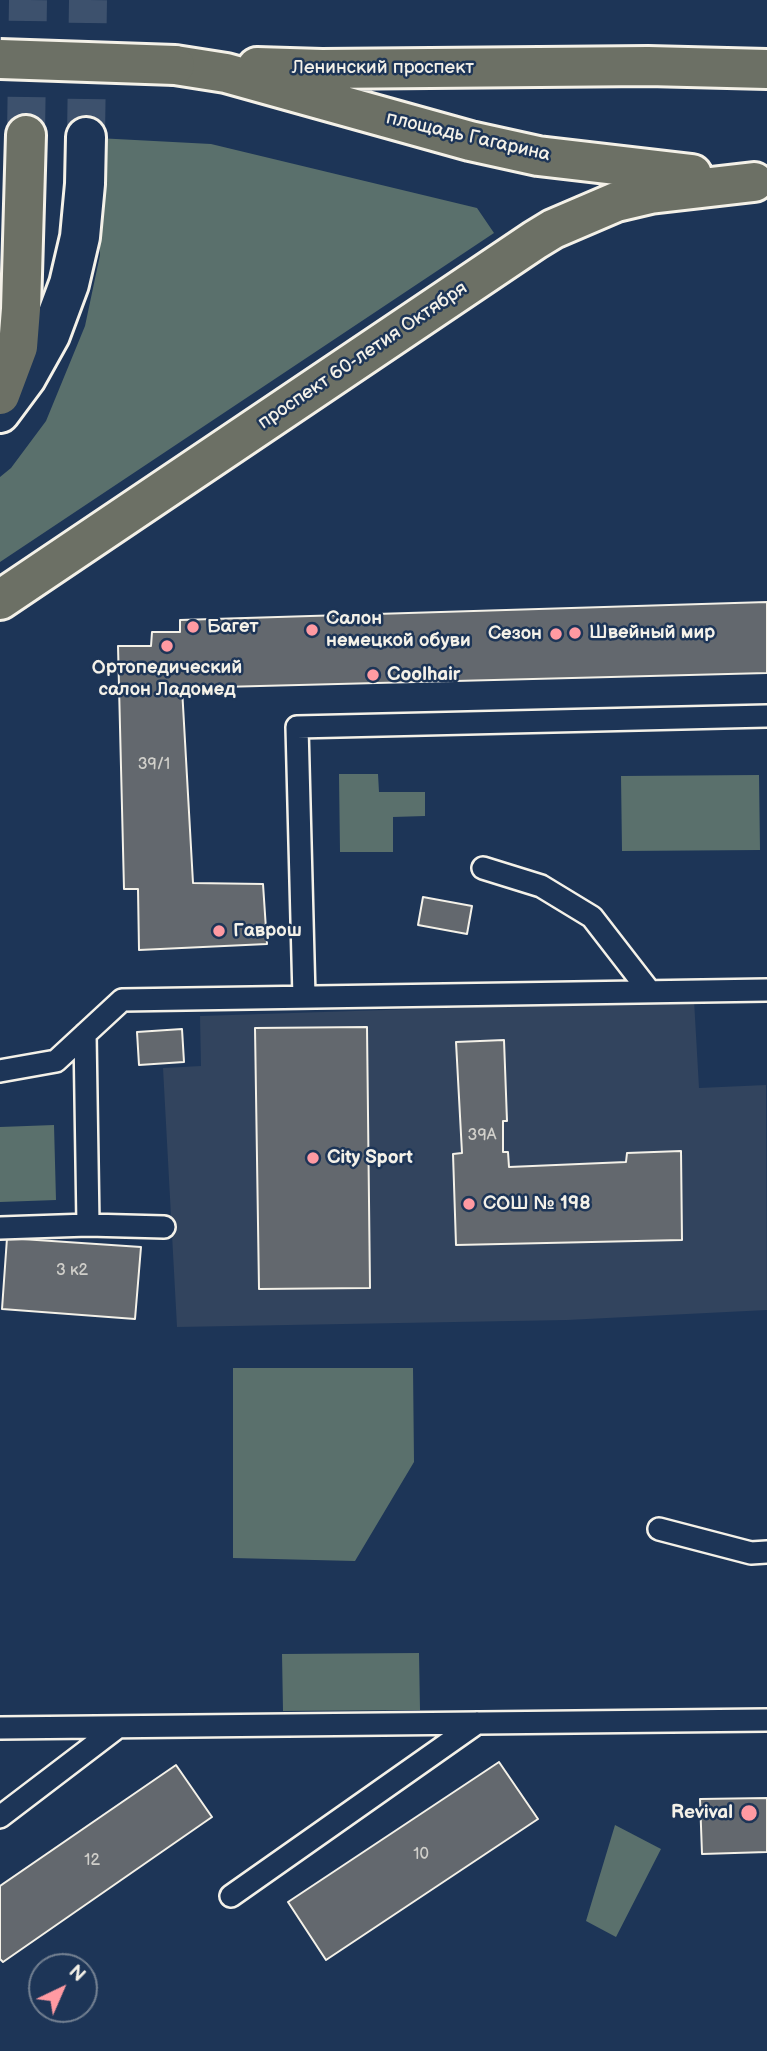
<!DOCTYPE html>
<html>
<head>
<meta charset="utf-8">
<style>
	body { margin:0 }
	#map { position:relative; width:767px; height:2051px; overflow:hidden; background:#1d3557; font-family:"Balsamiq Sans",sans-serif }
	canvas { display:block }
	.north { position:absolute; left:28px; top:1953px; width:70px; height:70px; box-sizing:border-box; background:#1d3557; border:2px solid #738091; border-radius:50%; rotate:44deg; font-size:19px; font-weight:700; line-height:28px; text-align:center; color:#f4f1e8 }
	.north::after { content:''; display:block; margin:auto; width:24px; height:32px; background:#ff9aa2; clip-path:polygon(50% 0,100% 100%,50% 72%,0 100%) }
</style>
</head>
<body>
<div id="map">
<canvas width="767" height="2051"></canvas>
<div class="north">N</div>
</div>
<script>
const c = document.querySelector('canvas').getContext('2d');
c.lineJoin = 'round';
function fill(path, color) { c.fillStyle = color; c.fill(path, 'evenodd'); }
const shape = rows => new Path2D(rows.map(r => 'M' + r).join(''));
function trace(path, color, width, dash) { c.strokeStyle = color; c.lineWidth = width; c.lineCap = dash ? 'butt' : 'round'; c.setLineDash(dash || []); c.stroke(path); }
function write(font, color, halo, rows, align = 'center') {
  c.font = font + ' "Balsamiq Sans",sans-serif'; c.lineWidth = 5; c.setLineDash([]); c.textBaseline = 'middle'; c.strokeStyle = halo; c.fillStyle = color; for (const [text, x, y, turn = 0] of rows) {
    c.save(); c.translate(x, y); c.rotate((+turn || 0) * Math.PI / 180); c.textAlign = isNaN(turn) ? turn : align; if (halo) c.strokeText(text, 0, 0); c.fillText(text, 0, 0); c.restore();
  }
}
fill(shape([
	[694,1000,699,1088,766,1085,767,1310,567,1320,177,1327,163,1068,201,1066,200,1016]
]), '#32445e');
fill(shape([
	[97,138,211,144,477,208,494,233,0,562,0,477,11,468,46,421,85,326,100,255],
	[339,774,378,774,379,792,425,792,425,816,393,817,393,852,340,852],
	[759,775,760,850,622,851,621,776],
	[54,1125,56,1200,0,1202,0,1127],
	[233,1368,413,1368,414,1462,355,1561,233,1558],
	[419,1653,420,1710,283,1711,282,1654],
	[615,1825,661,1849,616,1937,586,1921]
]), '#5a706c');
const building = shape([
	[767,602,767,673,182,688,193,883,263,884,267,944,139,950,138,889,124,889,118,646,151,646,152,632,180,632,180,620,767,602],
	[423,897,472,906,467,934,418,925,423,897],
	[367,1027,370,1288,259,1289,255,1028,367,1027],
	[182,1029,184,1062,139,1065,137,1032,182,1029],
	[504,1040,507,1121,503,1121,503,1152,508,1152,509,1167,626,1162,627,1153,681,1151,682,1240,456,1245,453,1154,462,1153,456,1042,504,1040],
	[7,1238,141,1247,135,1319,2,1309,7,1238],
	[499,1762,538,1819,326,1960,288,1902,499,1762],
	[176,1765,212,1817,3,1962,0,1959,0,1886,176,1765],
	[767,1798,767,1852,702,1854,700,1799,767,1798]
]);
fill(building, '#63686e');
trace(building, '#f4f1e8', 2);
trace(shape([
	[86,137,88,0]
]), '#3d516d', 38, [38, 19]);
trace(shape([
	[26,135,28,0]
]), '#3d516d', 38, [38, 19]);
const service = shape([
	[483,868,541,886,592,917,650,992],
	[304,997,297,727,767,716],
	[85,1034,88,1225,164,1227],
	[0,1071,56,1061,122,1000,767,990],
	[0,1228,88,1225],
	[659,1529,751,1553,767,1552],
	[0,1728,767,1720],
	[0,1817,118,1727],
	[231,1896,477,1723]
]);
const secondary = shape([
	[0,413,26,378,50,335,69,284,80,237,85,184,86,137]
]);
const primary = shape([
	[175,65,226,73,470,141,538,156,692,174],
	[257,67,322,69,648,66,767,69],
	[0,395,18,347,21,309,26,135],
	[0,600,535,240,553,229,616,202,650,194,754,182]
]);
trace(service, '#f4f1e8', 26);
trace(secondary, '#f4f1e8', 44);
trace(primary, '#f4f1e8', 44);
trace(service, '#1d3557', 21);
trace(secondary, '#1d3557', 38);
trace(primary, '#6c7065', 38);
const primaryBridge = shape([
	[0,59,175,65]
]);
trace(primaryBridge, '#f4f1e8', 44, []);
trace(primaryBridge, '#6c7065', 38);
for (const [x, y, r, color] of [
	[193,627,7,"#ff9aa2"],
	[312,630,7,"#ff9aa2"],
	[575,633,7,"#ff9aa2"],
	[556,634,7,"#ff9aa2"],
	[167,646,7,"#ff9aa2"],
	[373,675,7,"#ff9aa2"],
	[219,931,7,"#ff9aa2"],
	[313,1158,7,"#ff9aa2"],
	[469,1204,7,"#ff9aa2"],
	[749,1813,9,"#ff9aa2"]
]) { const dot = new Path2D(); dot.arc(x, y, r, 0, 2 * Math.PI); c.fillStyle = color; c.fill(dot); trace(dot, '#1d3557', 2.5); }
write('16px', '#d0cfca', null, [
	["39/1",154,765],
	["39А",482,1136],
	["3 к2",72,1271],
	["10",421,1855],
	["12",92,1861]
]);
write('19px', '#f4f1e8', '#1d3557', [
	["Ленинский проспект",383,68],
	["площадь Гагарина",468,137,13],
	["проспект 60-летия Октября",363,356,-34]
]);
write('bold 19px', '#f4f1e8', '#1d3557', [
	["Салон",326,619],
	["немецкой обуви",326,641],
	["Багет",207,627],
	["Швейный мир",589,633],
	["Сезон",542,634,"right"],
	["Ортопедический",167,668,"center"],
	["салон Ладомед",167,690,"center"],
	["Coolhair",387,675],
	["Гаврош",233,931],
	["City Sport",327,1158],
	["СОШ № 198",483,1204],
	["Revival",733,1813,"right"]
], 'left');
</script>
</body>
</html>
